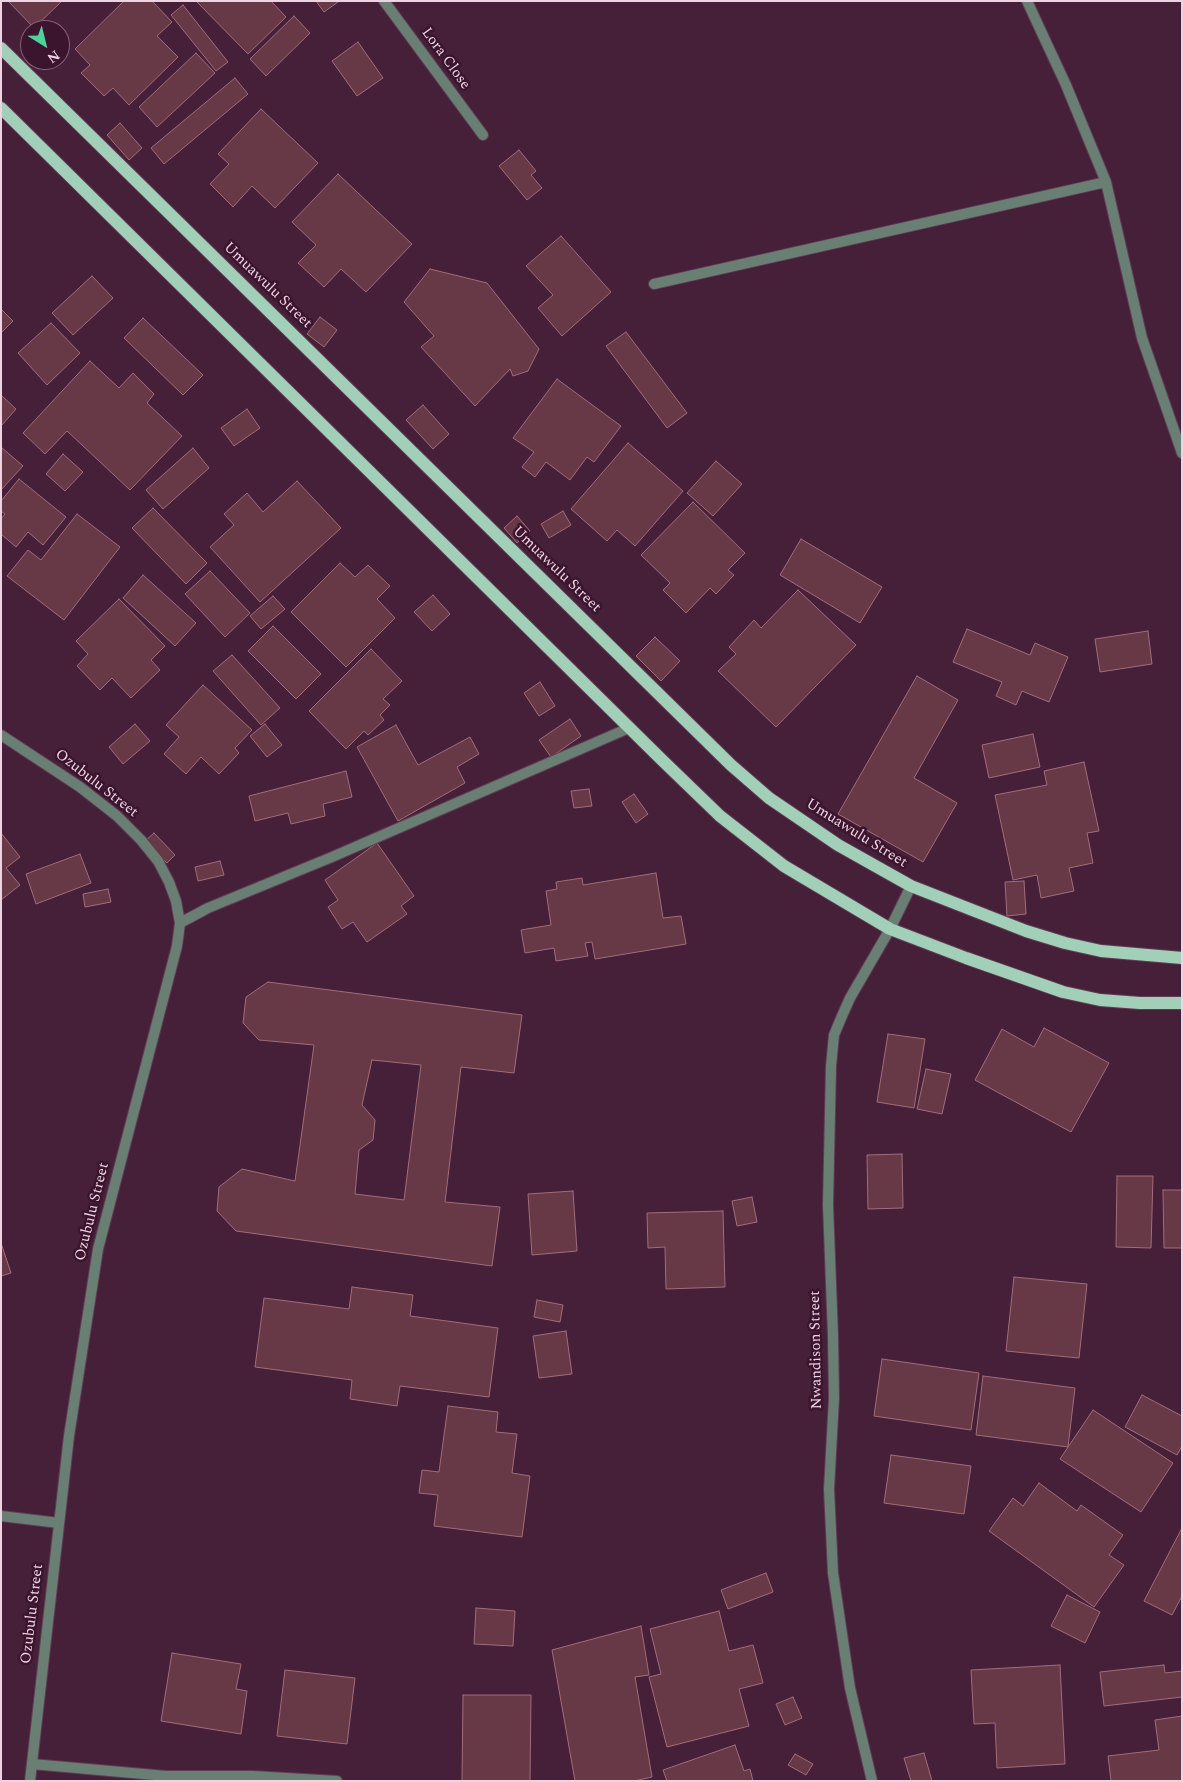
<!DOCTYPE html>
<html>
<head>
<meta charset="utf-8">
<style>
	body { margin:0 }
	#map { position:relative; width:1183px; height:1782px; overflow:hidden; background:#461f39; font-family:Spectral,serif }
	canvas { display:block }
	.frame { position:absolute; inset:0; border:2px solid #eed4e3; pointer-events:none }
	.north { position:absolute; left:20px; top:20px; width:50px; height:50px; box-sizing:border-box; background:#3b152e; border:1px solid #836176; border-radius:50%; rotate:144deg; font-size:14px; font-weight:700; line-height:20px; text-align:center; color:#eed4e3 }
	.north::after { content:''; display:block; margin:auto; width:18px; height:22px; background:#4cd39b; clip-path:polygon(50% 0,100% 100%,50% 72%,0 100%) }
</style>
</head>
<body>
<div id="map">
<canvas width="1183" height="1782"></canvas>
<div class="frame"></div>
<div class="north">N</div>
</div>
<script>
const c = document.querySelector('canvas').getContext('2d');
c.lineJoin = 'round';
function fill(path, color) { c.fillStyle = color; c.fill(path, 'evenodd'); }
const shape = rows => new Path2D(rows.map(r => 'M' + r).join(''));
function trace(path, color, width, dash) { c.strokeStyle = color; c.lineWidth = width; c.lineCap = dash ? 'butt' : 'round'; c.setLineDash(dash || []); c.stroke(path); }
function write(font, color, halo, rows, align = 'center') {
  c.font = font + ' Spectral,serif'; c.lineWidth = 5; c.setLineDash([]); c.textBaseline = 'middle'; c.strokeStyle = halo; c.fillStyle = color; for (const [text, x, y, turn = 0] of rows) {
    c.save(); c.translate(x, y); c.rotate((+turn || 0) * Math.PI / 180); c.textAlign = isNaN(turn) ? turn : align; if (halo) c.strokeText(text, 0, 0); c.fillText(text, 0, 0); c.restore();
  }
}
const building = shape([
	[8,1,62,1,34,28,8,1],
	[124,1,152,1,172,22,157,36,178,57,129,105,113,88,104,96,81,73,90,65,75,49,124,1],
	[196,1,271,1,286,17,248,54,196,1],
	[316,1,337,1,338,2,324,12,316,1],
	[183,5,228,62,216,71,171,15,183,5],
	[294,16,310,33,266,76,250,59,294,16],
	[358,42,383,78,357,96,332,61,358,42],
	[196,53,215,73,157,127,139,107,196,53],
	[235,78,248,94,164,164,151,148,235,78],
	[261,109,318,163,275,208,252,186,233,207,210,184,229,164,218,154,261,109],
	[120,123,142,148,129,160,107,135,120,123],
	[519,150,536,171,531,175,542,188,527,200,499,166,519,150],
	[338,174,412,244,366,292,341,269,324,287,298,263,316,245,292,222,338,174],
	[561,236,611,292,562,336,538,308,553,295,526,266,561,236],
	[430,269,487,283,539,349,528,371,513,376,510,369,475,406,421,347,434,336,404,302,430,269],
	[92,276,113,298,73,335,52,313,92,276],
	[1,309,13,321,1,333,1,309],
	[320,317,337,330,324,347,307,334,320,317],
	[143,318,203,375,183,395,124,338,143,318],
	[51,323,80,353,47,385,18,353,51,323],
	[626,332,687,413,667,428,606,346,626,332],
	[90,361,119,388,133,373,154,394,147,403,182,436,130,490,67,431,45,454,23,433,90,361],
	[557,379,621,426,594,462,587,457,570,480,546,462,535,477,522,467,534,452,513,438,557,379],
	[1,395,16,409,1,426,1,395],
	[423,405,449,434,433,449,406,420,423,405],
	[247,409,260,428,234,446,221,428,247,409],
	[628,443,683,491,635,546,617,530,607,541,571,509,628,443],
	[1,447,23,466,1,490,1,447],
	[193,448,209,468,163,509,146,490,193,448],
	[63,454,83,472,65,491,46,474,63,454],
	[716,461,742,484,713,516,687,493,716,461],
	[19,479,66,517,43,545,28,532,16,547,1,534,1,519,5,514,1,511,1,501,19,479],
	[297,481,341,528,260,602,210,547,234,525,224,514,247,493,263,512,297,481],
	[693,502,745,553,728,570,734,575,716,594,710,588,686,613,663,590,670,583,641,555,693,502],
	[153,508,207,563,186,584,132,528,153,508],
	[563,511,571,525,549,538,541,524,563,511],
	[77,514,120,547,64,620,7,576,28,550,41,560,77,514],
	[517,516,530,531,517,543,504,528,517,516],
	[801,539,882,587,860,623,780,575,801,539],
	[340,563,355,577,368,565,390,586,377,599,395,618,346,667,291,612,340,563],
	[210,571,250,613,225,637,185,594,210,571],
	[143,575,196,623,175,646,123,598,143,575],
	[798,590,856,645,776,727,718,671,736,654,729,647,754,620,761,628,798,590],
	[433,595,450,614,432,631,414,612,433,595],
	[273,596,285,609,261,629,250,616,273,596],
	[119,599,165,646,151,660,160,670,131,698,112,678,100,690,77,666,88,654,76,641,119,599],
	[273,626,321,674,296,699,248,651,273,626],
	[967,629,1030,655,1035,643,1068,657,1049,702,1022,691,1016,705,996,696,1002,682,953,662,967,629],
	[1148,631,1152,664,1100,672,1095,639,1148,631],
	[655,637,680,661,661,681,636,656,655,637],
	[371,649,402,681,383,699,390,705,380,715,384,720,368,735,364,731,346,749,309,711,371,649],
	[232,655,280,708,261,725,213,671,232,655],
	[917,676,958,700,914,778,957,803,923,862,838,814,917,676],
	[540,682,555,706,539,716,524,693,540,682],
	[203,685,252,730,235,748,239,753,219,774,201,757,186,774,164,754,179,737,166,725,203,685],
	[570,719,581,736,551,757,539,740,570,719],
	[135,724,150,741,123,764,109,747,135,724],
	[265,724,282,745,267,757,250,736,265,724],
	[396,725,418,765,470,737,479,754,457,767,465,783,398,821,357,747,396,725],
	[1033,734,1040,767,989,778,982,745,1033,734],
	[1084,762,1099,831,1087,833,1093,863,1069,868,1074,891,1041,898,1037,875,1013,880,995,795,1047,785,1044,771,1084,762],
	[346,771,352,797,323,804,325,816,291,824,288,813,255,821,249,796,346,771],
	[589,789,592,806,574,808,571,791,589,789],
	[634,794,648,814,636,823,622,802,634,794],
	[1,833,20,857,6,868,20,885,1,900,1,833],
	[154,833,175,855,167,863,145,841,154,833],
	[377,843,414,896,401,906,407,914,367,942,353,922,342,929,328,907,338,900,325,880,377,843],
	[80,854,91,883,36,904,26,874,80,854],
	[220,861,224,875,198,881,195,867,220,861],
	[656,873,663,918,681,916,686,944,595,959,592,942,585,943,588,956,556,961,554,948,525,953,521,930,551,925,546,891,557,889,556,882,582,878,583,885,656,873],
	[1024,881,1026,914,1007,916,1005,882,1024,881],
	[108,889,111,902,85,907,83,894,108,889],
	[268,982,522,1015,514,1073,461,1067,445,1202,500,1207,492,1266,236,1231,217,1211,219,1187,242,1169,295,1181,314,1045,259,1040,243,1023,246,997,268,982],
	[372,1060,421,1065,404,1200,355,1194,359,1150,373,1140,375,1120,362,1105,372,1060],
	[1044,1028,1109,1063,1071,1132,975,1080,1002,1029,1034,1047,1044,1028],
	[888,1034,925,1039,914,1108,877,1102,888,1034],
	[926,1069,951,1074,942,1114,917,1109,926,1069],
	[902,1154,903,1208,868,1209,867,1155,902,1154],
	[1117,1176,1153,1176,1151,1248,1116,1247,1117,1176],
	[1163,1190,1182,1190,1182,1248,1164,1248,1163,1190],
	[573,1191,577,1251,532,1255,528,1194,573,1191],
	[752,1197,757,1222,737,1226,732,1201,752,1197],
	[723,1211,725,1287,666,1289,665,1247,648,1248,647,1213,723,1211],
	[1,1243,11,1273,1,1276,1,1243],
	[1014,1277,1087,1284,1079,1358,1006,1351,1014,1277],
	[352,1287,413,1295,410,1316,498,1328,489,1397,400,1386,397,1406,350,1399,352,1380,255,1367,264,1298,349,1309,352,1287],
	[537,1300,563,1305,560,1322,534,1317,537,1300],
	[566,1331,572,1374,539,1378,533,1336,566,1331],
	[882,1359,979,1373,971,1430,874,1416,882,1359],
	[983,1376,1075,1388,1068,1447,976,1435,983,1376],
	[1142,1395,1182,1416,1182,1446,1177,1455,1125,1427,1142,1395],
	[448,1406,498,1412,496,1432,517,1434,512,1473,530,1476,522,1537,434,1526,438,1495,419,1493,422,1470,439,1472,448,1406],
	[1093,1410,1173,1463,1141,1512,1060,1459,1093,1410],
	[891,1455,971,1466,964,1514,884,1503,891,1455],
	[1039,1483,1077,1511,1081,1505,1123,1535,1109,1555,1124,1565,1094,1607,989,1531,1013,1498,1023,1506,1039,1483],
	[1182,1528,1182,1596,1172,1615,1144,1601,1182,1528],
	[766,1573,773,1592,728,1609,721,1590,766,1573],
	[1067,1595,1100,1612,1085,1643,1051,1626,1067,1595],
	[476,1608,515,1611,513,1646,474,1644,476,1608],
	[719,1611,729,1651,753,1645,763,1683,739,1689,749,1726,667,1747,649,1677,661,1674,650,1629,719,1611],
	[641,1626,649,1675,635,1677,652,1777,634,1781,575,1781,552,1650,641,1626],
	[172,1653,241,1664,236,1689,247,1691,241,1734,161,1721,172,1653],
	[1060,1665,1065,1764,997,1768,995,1723,974,1724,971,1670,1060,1665],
	[1164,1665,1165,1673,1182,1671,1182,1697,1104,1706,1100,1672,1164,1665],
	[285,1670,355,1678,347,1744,277,1736,285,1670],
	[463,1695,531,1695,530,1781,462,1781,463,1695],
	[793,1697,802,1718,785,1725,776,1704,793,1697],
	[1182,1716,1182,1781,1111,1781,1108,1756,1159,1750,1155,1720,1182,1716],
	[735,1745,744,1771,750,1769,753,1781,667,1781,663,1770,735,1745],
	[924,1753,932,1781,911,1781,904,1758,924,1753],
	[795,1754,813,1764,806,1775,788,1765,795,1754]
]);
fill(building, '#673846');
trace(building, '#a26d7b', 1);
const street = shape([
	[384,1,483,135],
	[1027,1,1066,85,1106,182,1142,338,1182,453],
	[654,284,1106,182],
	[1,735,80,787,117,816,141,840,158,861,169,882,176,901,180,923,177,946,98,1249,69,1436,30,1781],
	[180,923,208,908,332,857,629,728],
	[1,1516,59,1523],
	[32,1764,166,1776,253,1776,337,1781],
	[872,1781,850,1688,833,1573,829,1489,834,1398,833,1336,828,1205,831,1066,834,1035,842,1016,850,998,890,929,911,886]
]);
const primary = shape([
	[1,48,731,765,769,798,838,845,911,886,1026,931,1065,943,1101,951,1182,958],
	[1,108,661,759,720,816,784,866,890,929,966,958,1063,992,1100,1000,1140,1003,1182,1003]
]);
trace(street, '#613c54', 12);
trace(primary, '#613c54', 14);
trace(street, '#697f73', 10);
trace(primary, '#a2cfb8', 12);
write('15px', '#eed4e3', '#3b152e', [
	["Lora Close",445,59,54],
	["Umuawulu Street",267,286,44],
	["Umuawulu Street",556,570,44],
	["Ozubulu Street",96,784,38],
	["Umuawulu Street",856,834,32],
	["Ozubulu Street",93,1212,-76],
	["Nwandison Street",817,1350,-91],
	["Ozubulu Street",33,1614,-83]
]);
</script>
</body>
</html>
